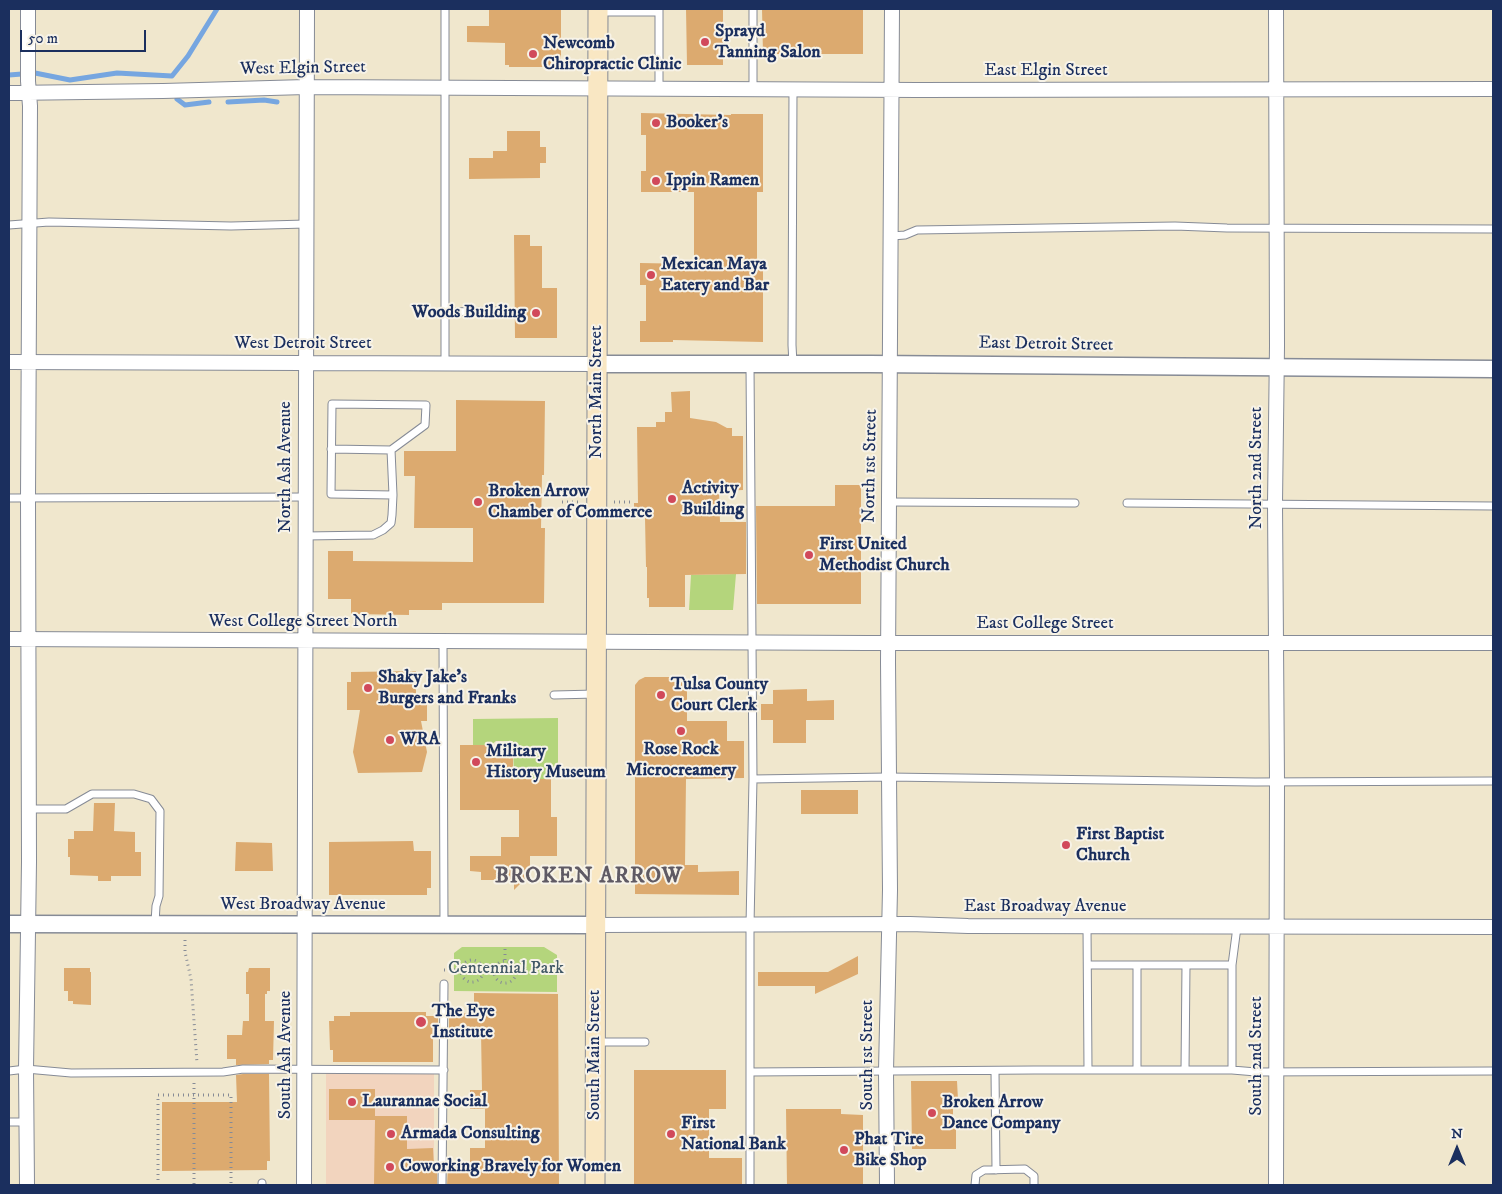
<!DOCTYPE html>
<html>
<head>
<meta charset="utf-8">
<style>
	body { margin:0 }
	#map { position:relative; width:1502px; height:1194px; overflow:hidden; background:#f0e7cd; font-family:"IM FELL DW Pica",serif }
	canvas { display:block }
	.frame { position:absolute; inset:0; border:10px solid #1b2f5e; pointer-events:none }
	.north { position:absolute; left:1432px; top:1124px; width:50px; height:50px; -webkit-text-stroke:4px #f7f3e8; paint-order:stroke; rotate:0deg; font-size:14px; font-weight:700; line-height:20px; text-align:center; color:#1b2f5e }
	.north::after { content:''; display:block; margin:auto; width:18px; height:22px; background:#1b2f5e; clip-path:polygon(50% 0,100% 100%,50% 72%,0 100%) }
	.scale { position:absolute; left:20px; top:30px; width:126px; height:22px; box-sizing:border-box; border:2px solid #1b2f5e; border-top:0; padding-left:6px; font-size:15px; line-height:18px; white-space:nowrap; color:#1b2f5e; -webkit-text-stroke:4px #f7f3e8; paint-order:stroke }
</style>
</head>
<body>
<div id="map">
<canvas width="1502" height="1194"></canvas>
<div class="frame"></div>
<div class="north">N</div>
<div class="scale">50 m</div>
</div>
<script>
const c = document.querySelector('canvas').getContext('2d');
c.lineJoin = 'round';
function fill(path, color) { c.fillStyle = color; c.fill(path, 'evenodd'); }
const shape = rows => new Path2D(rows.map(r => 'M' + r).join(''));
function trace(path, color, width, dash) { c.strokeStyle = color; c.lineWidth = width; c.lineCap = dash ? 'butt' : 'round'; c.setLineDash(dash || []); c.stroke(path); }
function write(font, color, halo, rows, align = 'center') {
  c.font = font + ' "IM FELL DW Pica",serif'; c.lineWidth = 4; c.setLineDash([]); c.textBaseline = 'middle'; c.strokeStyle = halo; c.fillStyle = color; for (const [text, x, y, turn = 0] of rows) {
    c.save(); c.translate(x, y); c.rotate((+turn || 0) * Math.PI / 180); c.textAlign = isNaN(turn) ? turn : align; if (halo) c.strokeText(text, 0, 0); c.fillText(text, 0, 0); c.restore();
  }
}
fill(shape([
	[326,1073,434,1073,434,1185,326,1185]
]), '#f2d4be');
fill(shape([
	[736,574,733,610,689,610,691,575],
	[558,718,558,779,514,779,513,741,496,741,491,745,473,745,473,719],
	[462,947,544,947,557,955,557,992,454,991,454,953]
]), '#b4d57c');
trace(shape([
	[9,75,35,73,70,80,117,73,172,76,188,56,217,9],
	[177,99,185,105,209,102],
	[228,102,264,100,277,102]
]), '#76a6e0', 5);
fill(shape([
	[489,9,561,9,561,67,509,67,509,65,505,65,505,43,467,42,467,26,489,26],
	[686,9,723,9,723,65,687,65],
	[762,9,863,9,863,54,763,54],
	[641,113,731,115,731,114,763,114,763,192,757,192,757,264,763,264,763,342,673,340,673,342,640,342,640,321,646,321,646,285,640,285,640,263,694,264,694,192,641,192,641,171,646,171,646,135,641,135],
	[507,131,540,131,540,147,546,147,546,163,540,163,540,178,469,179,469,158,493,158,493,151,507,151],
	[514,235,530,235,530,246,542,246,542,288,557,288,557,338,515,338],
	[690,391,690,418,716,422,727,428,732,428,732,436,743,436,743,490,719,491,720,522,746,522,746,574,685,575,685,607,649,607,649,598,647,598,647,567,646,567,645,518,634,518,634,503,638,503,637,427,656,427,656,422,665,422,665,412,672,412,671,392],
	[456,400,545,401,544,475,542,475,541,528,545,528,544,603,442,603,442,610,409,610,409,615,351,614,351,599,328,599,328,551,353,551,353,561,473,562,473,528,414,528,415,476,404,476,404,451,456,451],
	[835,485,861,485,861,604,757,604,756,506,835,506],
	[416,671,416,694,427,694,427,721,421,721,427,752,422,772,358,773,353,752,360,710,347,710,347,682,351,682,351,672],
	[645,677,670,677,670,682,687,682,687,721,727,721,727,741,744,741,744,778,686,779,685,865,698,865,698,872,739,871,739,895,635,894,635,685,639,680],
	[807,689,807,701,834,700,834,720,806,720,806,743,773,743,773,720,761,720,761,704,773,704,773,690],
	[460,745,491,745,491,750,513,749,513,779,551,779,551,817,557,817,557,856,530,856,530,874,514,890,514,880,481,880,481,872,470,871,470,856,501,856,501,837,519,837,519,810,460,810],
	[801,790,858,790,858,814,801,814],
	[94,803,115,803,114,831,135,832,135,852,141,852,141,876,111,876,111,881,98,881,98,876,70,875,70,857,68,857,68,839,74,839,74,831,93,831],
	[413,841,414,851,431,851,431,888,427,888,427,895,329,895,329,842],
	[236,842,272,843,273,871,235,871],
	[858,956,858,974,815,994,815,986,758,986,758,972,828,972],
	[64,968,90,968,90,972,91,972,91,1005,73,1004,73,1001,68,1001,68,991,64,991],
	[249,968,270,968,270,991,267,991,267,994,265,994,265,1021,274,1021,273,1060,269,1060,269,1064,236,1065,236,1059,227,1059,227,1035,242,1035,243,1021,249,1021,249,994,246,994,246,972,248,972],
	[474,993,558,994,559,1185,447,1185,448,1167,470,1167,470,1148,485,1148,485,1109,470,1109,470,1090,482,1090,481,1032,449,1032,449,1016,452,1016,452,1014,474,1013],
	[350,1012,426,1012,426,1016,438,1016,438,1032,433,1032,433,1062,333,1062,333,1050,330,1050,329,1021,334,1021,334,1016,350,1016],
	[634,1070,726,1070,726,1109,709,1109,709,1158,742,1158,742,1185,634,1185],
	[243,1074,269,1074,270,1161,267,1161,267,1170,162,1171,162,1102,237,1102,236,1075],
	[911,1081,957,1081,958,1100,953,1100,953,1126,956,1126,956,1149,912,1149],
	[329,1089,375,1089,375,1116,407,1116,407,1149,433,1148,434,1167,437,1167,437,1185,374,1185,375,1120,329,1120],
	[786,1109,841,1109,841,1114,863,1115,863,1185,787,1185]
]), '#dcaa6f');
const service = shape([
	[445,9,445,364],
	[659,9,659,89],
	[753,9,753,89],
	[598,12,659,12],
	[793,89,792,345,793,364],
	[9,225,49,222,231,226,306,224],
	[892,236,905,235,917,230,1175,226,1227,228,1493,229],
	[445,312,505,311],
	[750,365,753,779,750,925,750,1185],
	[331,449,391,450],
	[9,498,306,497],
	[889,502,1075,503],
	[1127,503,1493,506],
	[305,536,373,535,383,530,391,523,392,515,393,495,391,450,425,425,426,405,332,404,331,494,393,495],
	[443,641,444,925],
	[554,695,596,694],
	[753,779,888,777,1255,782,1493,781],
	[29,809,66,809,92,794,134,794,151,799,160,811,159,896,156,906,155,923],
	[1087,926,1088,1070],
	[1088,965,1232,965],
	[1137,965,1137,1070],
	[597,1042,645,1042],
	[1185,1070,1186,965],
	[1232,1070,1232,965,1237,927],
	[9,1071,26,1069,71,1073,223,1072,243,1069,444,1070],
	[995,1071,996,1170],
	[750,1072,1034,1070,1232,1070,1256,1072,1493,1071],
	[9,1122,26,1122],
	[262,1183,262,1185],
	[442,1185,444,984],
	[975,1185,976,1175,984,1170,1025,1169,1034,1176,1034,1185]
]);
const minor = shape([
	[1276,9,1277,346,1275,504,1277,782,1276,1185],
	[9,93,163,91,306,87,918,90,1493,89],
	[9,362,597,364],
	[9,639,868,643,1493,643],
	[597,925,910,924,968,926,1493,927],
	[27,1185,26,1069,29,862,28,498,30,106,28,81,28,9],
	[304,1185,307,9],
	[887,1185,886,1071,890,890,888,662,892,9]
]);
const tertiary = shape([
	[597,364,870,364,1493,369],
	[9,924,597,925]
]);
const secondary = shape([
	[595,1185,598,9]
]);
trace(service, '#868b96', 9);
trace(minor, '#868b96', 16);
trace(tertiary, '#868b96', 19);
trace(secondary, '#868b96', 21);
trace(shape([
	[562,502,581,502],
	[614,502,630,502],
	[185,940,185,952,191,979,197,1063],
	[505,960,505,946],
	'461 971a11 11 0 1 1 22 0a11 11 0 1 1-22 0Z',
	'494 972a11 11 0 1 1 22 0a11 11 0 1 1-22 0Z',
	[444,970,461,970],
	[482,971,493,971],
	[516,971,562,971],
	[194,1083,194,1185],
	[158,1185,158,1095,231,1095,231,1185]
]), '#868b96', 3, [1, 4]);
trace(service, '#fff', 7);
trace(minor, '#fff', 14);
trace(tertiary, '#fff', 16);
trace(secondary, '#f9e7c3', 19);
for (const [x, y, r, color] of [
	[705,42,5,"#d1495b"],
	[533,54,5,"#d1495b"],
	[656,123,5,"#d1495b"],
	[656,181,5,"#d1495b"],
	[651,275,5,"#d1495b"],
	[536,313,5,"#d1495b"],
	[672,499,5,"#d1495b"],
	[478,502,5,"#d1495b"],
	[809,555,5,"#d1495b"],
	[368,688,5,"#d1495b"],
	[661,695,5,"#d1495b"],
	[681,731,5,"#d1495b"],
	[390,740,5,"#d1495b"],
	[476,762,5,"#d1495b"],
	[1066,845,5,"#d1495b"],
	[421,1022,6,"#d1495b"],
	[352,1102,5,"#d1495b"],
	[932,1113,5,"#d1495b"],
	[391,1134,5,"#d1495b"],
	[671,1134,5,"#d1495b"],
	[844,1150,5,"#d1495b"],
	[390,1167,5,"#d1495b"]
]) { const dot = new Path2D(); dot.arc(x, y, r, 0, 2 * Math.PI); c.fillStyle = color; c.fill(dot); trace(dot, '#f7f3e8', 2); }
write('bold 18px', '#1b2f5e', '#f7f3e8', [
	["Sprayd",715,32],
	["Tanning Salon",715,53],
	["Newcomb",543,44],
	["Chiropractic Clinic",543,65],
	["Booker's",666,123],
	["Ippin Ramen",666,181],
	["Mexican Maya",661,265],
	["Eatery and Bar",661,286],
	["Woods Building",526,313,"right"],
	["Activity",682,489],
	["Building",682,510],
	["Broken Arrow",488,492],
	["Chamber of Commerce",488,513],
	["First United",819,545],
	["Methodist Church",819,566],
	["Shaky Jake's",378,678],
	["Burgers and Franks",378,699],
	["Tulsa County",671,685],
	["Court Clerk",671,706],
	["WRA",400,740],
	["Rose Rock",681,750,"center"],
	["Microcreamery",681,771,"center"],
	["Military",486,752],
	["History Museum",486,773],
	["First Baptist",1076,835],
	["Church",1076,856],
	["The Eye",432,1012],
	["Institute",432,1033],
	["Laurannae Social",362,1102],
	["Broken Arrow",942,1103],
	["Dance Company",942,1124],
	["First",681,1124],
	["National Bank",681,1145],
	["Armada Consulting",401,1134],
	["Phat Tire",854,1140],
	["Bike Shop",854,1161],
	["Coworking Bravely for Women",400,1167]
], 'left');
write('18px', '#1b2f5e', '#f7f3e8', [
	["West Elgin Street",303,69,-1],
	["East Elgin Street",1046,71],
	["West Detroit Street",303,344],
	["East Detroit Street",1046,345,1],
	["North Main Street",597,392,-90],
	["North 1st Street",871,466,-89],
	["North Ash Avenue",286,467,-90],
	["North 2nd Street",1257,468,-90],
	["West College Street North",303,622],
	["East College Street",1045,624],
	["West Broadway Avenue",303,905],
	["East Broadway Avenue",1045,907],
	["South Ash Avenue",286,1055,-90],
	["South Main Street",595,1055,-90],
	["South 1st Street",868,1055,-90],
	["South 2nd Street",1257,1056,-90]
]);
write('18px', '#415866', '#f7f3e8', [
	["Centennial Park",506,969]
]);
c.letterSpacing = '1px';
write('bold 22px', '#5f5a64', '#f7f3e8', [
	["BROKEN ARROW",589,877]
]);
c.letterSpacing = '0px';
</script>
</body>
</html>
